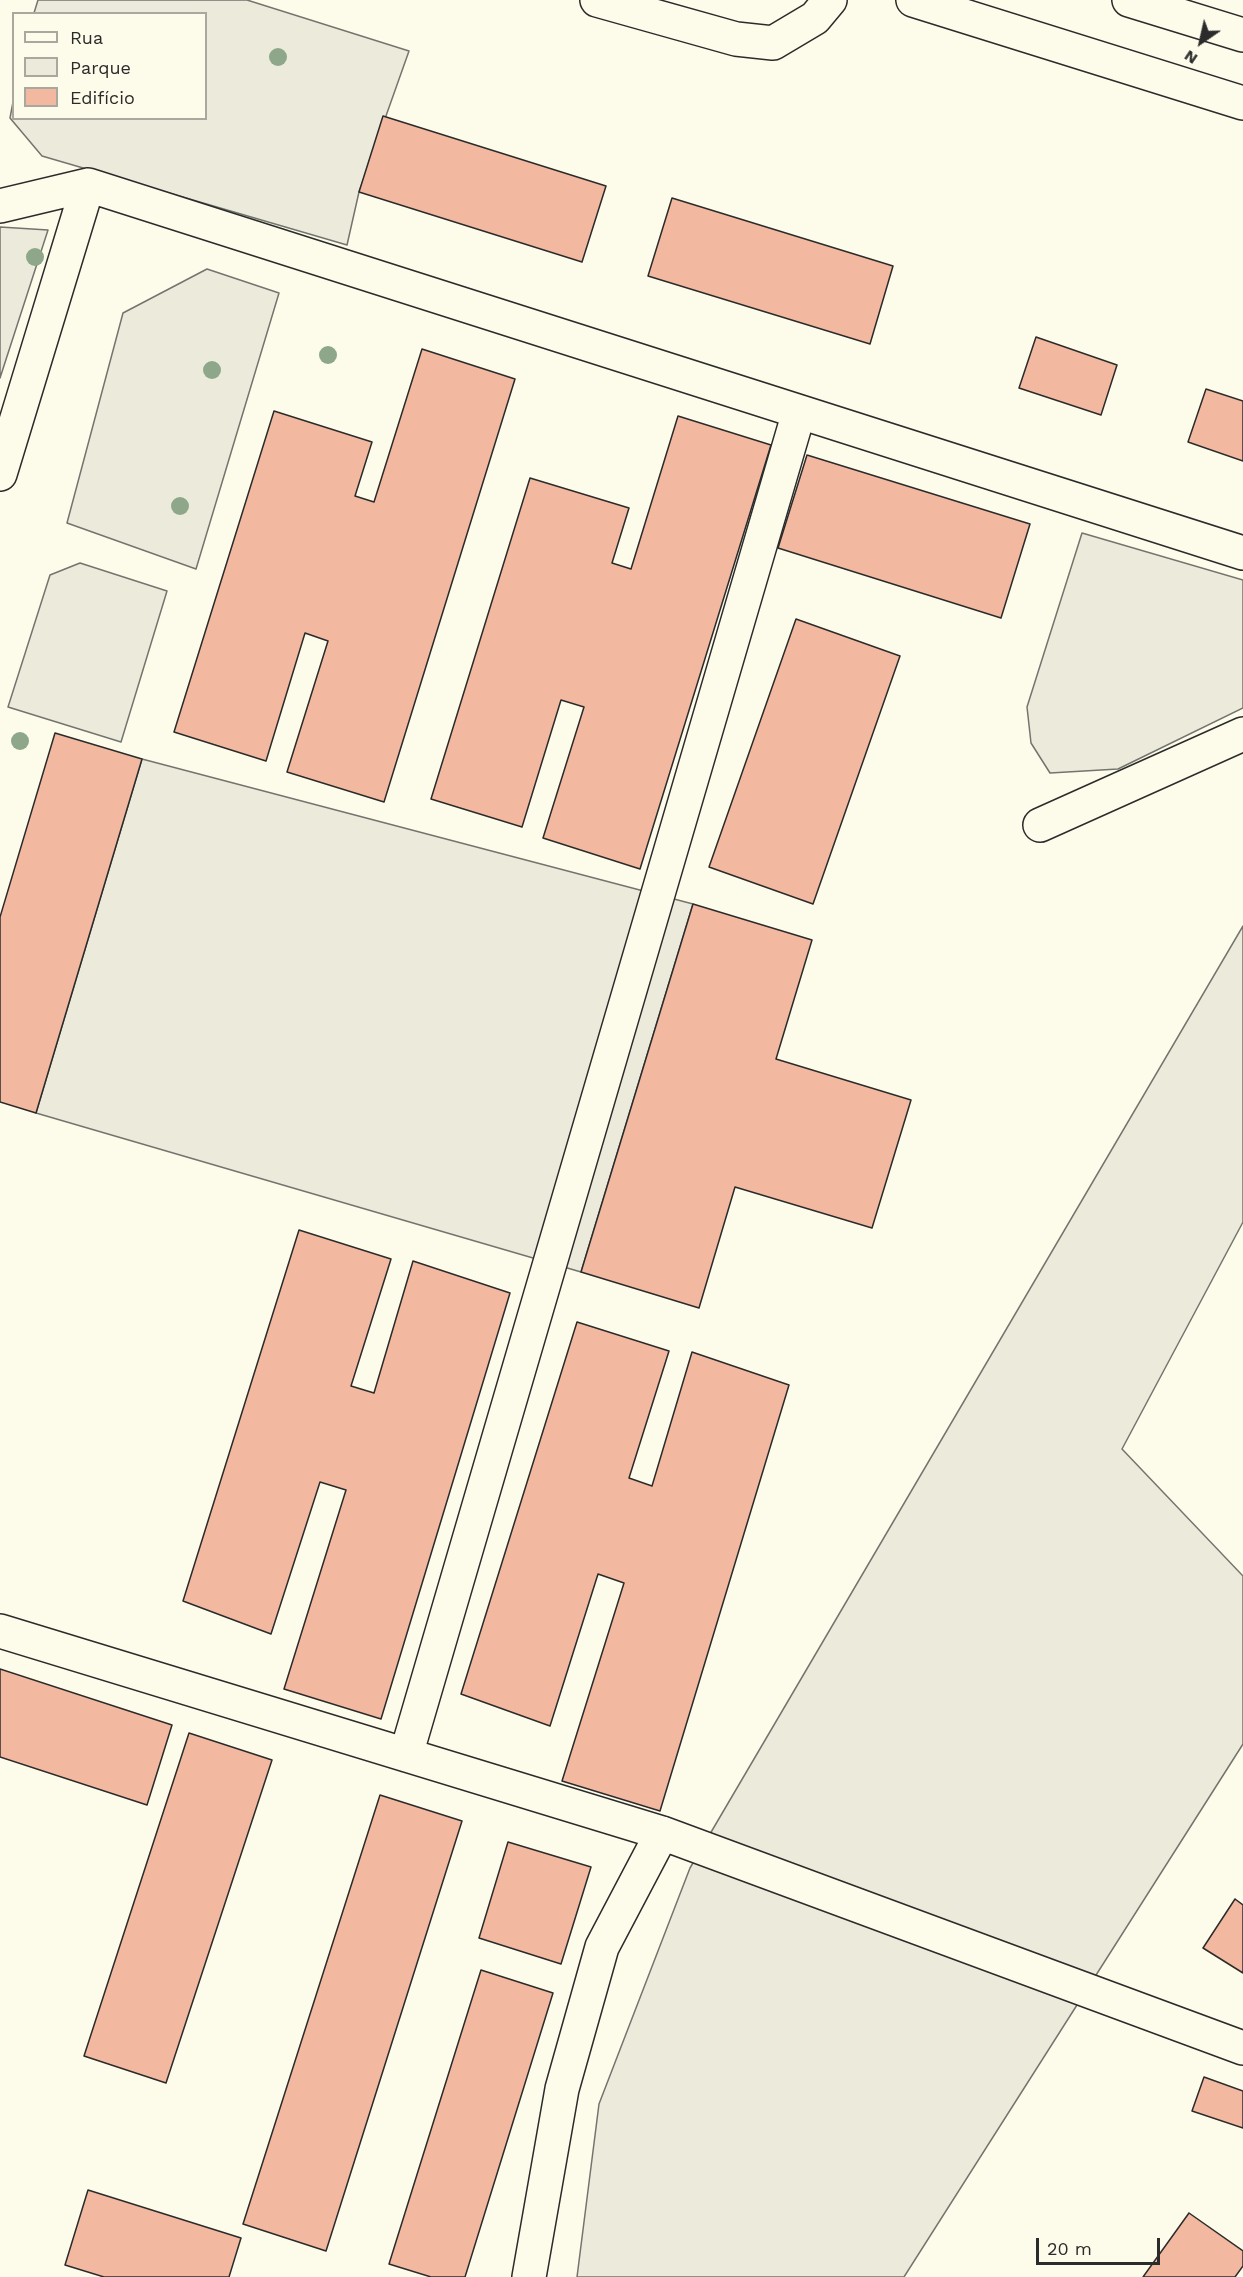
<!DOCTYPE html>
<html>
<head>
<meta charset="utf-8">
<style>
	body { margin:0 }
	#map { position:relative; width:1243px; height:2277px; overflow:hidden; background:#fdfbea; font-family:"Work Sans",sans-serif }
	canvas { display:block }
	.legend { position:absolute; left:12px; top:12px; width:195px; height:108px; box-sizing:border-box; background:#fdfbea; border:2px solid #a9a89e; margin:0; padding:8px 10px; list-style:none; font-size:18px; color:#2b2b2b }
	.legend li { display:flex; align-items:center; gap:12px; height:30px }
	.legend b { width:30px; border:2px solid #a9a89e }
	.north { position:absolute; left:1171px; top:12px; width:60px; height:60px; -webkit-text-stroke:4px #fdfbea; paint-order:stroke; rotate:214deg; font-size:16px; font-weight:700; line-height:24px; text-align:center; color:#2b2b2b }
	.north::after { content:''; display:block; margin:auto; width:21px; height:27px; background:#2b2b2b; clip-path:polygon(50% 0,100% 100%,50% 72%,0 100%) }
	.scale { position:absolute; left:1036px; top:2238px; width:124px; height:27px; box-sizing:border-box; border:3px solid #2b2b2b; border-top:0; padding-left:8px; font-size:18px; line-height:21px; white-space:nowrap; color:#2b2b2b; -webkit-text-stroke:4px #fdfbea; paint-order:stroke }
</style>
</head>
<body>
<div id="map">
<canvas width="1243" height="2277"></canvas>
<ul class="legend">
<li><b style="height:8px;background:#fdfbea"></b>Rua</li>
<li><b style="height:16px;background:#ecebdb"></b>Parque</li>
<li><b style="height:16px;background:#f2b8a0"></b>Edifício</li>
</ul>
<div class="north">N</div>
<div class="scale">20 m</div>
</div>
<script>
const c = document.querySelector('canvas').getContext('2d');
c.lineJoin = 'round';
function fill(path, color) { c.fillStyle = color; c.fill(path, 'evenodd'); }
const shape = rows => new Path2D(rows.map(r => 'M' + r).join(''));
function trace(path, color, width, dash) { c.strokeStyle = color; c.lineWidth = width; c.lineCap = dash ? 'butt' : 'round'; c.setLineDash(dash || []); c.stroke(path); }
const green = shape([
	[38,0,247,0,409,51,359,192,347,245,42,156,10,118,13,102,14,118,206,118,206,14,34,13,38,0],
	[0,227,48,230,0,378,0,227],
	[207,269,279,293,196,569,67,523,123,313,207,269],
	[1082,533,1243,580,1243,708,1118,769,1050,773,1031,743,1027,707,1082,533],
	[80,563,167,591,121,742,8,707,50,575,80,563],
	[1243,926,1243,1222,1122,1449,1243,1576,1243,1744,904,2277,577,2277,599,2104,690,1868,1243,926]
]);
fill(green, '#ecebdb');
trace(green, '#74746e', 1.5);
const parking = shape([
	[142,759,693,904,581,1272,36,1113,142,759]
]);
fill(parking, '#eceadb');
trace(parking, '#74746e', 1.5);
const building = shape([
	[383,116,606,186,582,262,359,192,383,116],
	[672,198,893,266,870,344,648,276,672,198],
	[1036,337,1117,365,1101,415,1019,388,1036,337],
	[422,349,515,379,384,802,287,772,328,641,305,633,266,761,174,732,274,411,372,442,355,496,374,502,422,349],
	[1206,389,1243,401,1243,461,1188,442,1206,389],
	[678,416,771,445,640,869,543,838,584,707,561,700,522,827,431,799,530,478,629,508,612,563,631,569,678,416],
	[807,455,1030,524,1001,618,778,548,807,455],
	[796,619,900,656,813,904,709,867,796,619],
	[55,733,142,759,36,1113,0,1102,0,917,55,733],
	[693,904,812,940,776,1059,911,1100,872,1228,735,1187,699,1308,581,1272,693,904],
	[299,1230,391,1259,351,1386,374,1393,413,1261,510,1293,381,1719,284,1689,346,1490,320,1482,271,1634,183,1601,299,1230],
	[577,1322,669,1351,629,1478,652,1486,692,1352,789,1385,660,1811,562,1781,624,1583,598,1574,550,1726,461,1694,577,1322],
	[0,1669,172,1725,147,1805,0,1757,0,1669],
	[189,1733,272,1760,166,2083,84,2056,189,1733],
	[380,1795,462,1821,326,2251,243,2224,380,1795],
	[508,1842,591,1867,561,1964,479,1938,508,1842],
	[1235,1899,1243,1905,1243,1973,1203,1948,1235,1899],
	[481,1970,553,1993,465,2277,431,2277,389,2264,481,1970],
	[1204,2077,1243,2091,1243,2128,1192,2111,1204,2077],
	[88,2190,241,2238,229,2277,104,2277,65,2265,88,2190],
	[1189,2213,1243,2251,1243,2266,1235,2277,1143,2277,1189,2213]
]);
fill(building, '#f2b8a0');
trace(building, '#2b2b2b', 1.5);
const minor = shape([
	[597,0,736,39,773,43,815,18,830,0],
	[0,206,88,185],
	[0,474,88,185,1243,553],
	[1040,825,1243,734],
	[0,1631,662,1833,1243,2048],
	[406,1755,799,412],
	[529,2277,562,2089,602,1947,662,1833]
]);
const highway = shape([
	[913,0,1243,103],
	[1129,0,1243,35]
]);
trace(minor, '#2b2b2b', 36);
trace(highway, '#2b2b2b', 36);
trace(minor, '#fdfbea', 33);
trace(highway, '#fdfbea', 33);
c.fillStyle = '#8ea78a';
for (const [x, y] of [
	[278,57],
	[35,257],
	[328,355],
	[212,370],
	[180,506],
	[20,741]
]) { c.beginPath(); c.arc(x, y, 9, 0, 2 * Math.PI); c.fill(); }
</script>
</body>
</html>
